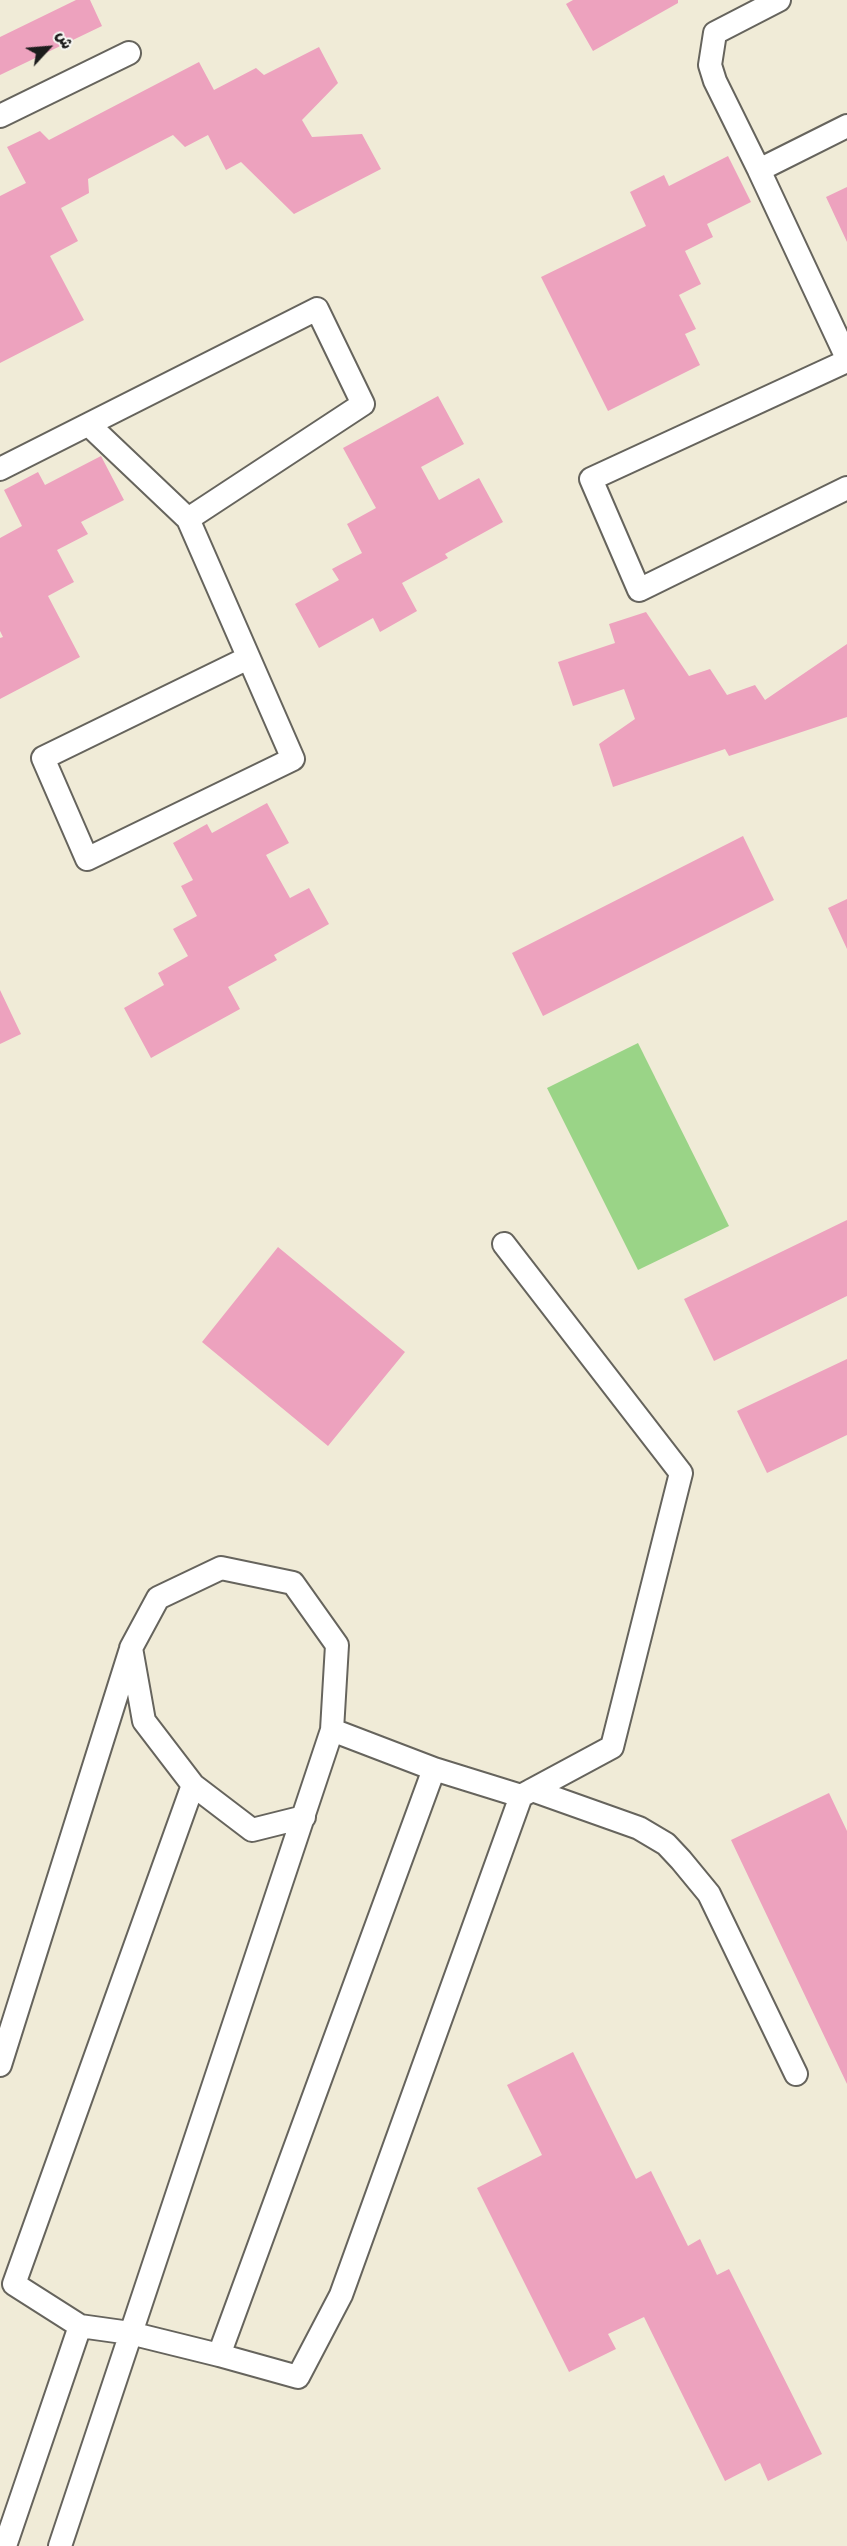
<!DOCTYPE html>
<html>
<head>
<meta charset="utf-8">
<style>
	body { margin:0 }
	#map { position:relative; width:847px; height:2546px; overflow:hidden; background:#f0ebd7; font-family:Itim,"Playpen Sans Arabic",sans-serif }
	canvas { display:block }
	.north { position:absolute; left:18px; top:18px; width:60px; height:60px; -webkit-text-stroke:4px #f6f6f2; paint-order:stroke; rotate:64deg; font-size:16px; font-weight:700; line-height:24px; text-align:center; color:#1c1c1c }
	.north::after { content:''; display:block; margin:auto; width:21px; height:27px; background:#1c1c1c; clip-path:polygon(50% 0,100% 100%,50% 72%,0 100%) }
</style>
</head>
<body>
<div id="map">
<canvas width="847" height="2546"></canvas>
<div class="north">ش</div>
</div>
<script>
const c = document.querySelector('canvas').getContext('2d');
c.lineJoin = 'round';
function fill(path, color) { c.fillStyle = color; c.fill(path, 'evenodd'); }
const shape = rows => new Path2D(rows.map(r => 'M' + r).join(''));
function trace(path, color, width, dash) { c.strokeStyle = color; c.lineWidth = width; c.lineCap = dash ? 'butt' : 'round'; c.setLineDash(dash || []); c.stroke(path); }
fill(shape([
	[638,1043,729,1226,638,1270,547,1088]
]), '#9ad487');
fill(shape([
	[76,0,90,0,102,26,0,75,0,37],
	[573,0,678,0,678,3,593,51,566,4],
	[319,47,338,83,302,120,312,137,362,134,381,169,294,214,241,162,226,170,208,135,185,147,173,135,88,179,89,193,61,208,78,241,50,256,84,320,0,363,0,196,26,183,7,147,40,131,49,140,199,62,214,90,256,68,264,75],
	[728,156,751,202,707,224,713,237,685,251,701,284,679,295,696,329,685,334,700,365,608,411,541,277,646,226,630,192,664,175,669,186],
	[847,187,847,242,826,197],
	[438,396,464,444,421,467,439,500,479,478,503,522,445,554,448,558,402,583,417,611,380,632,373,618,319,648,295,604,339,580,332,569,362,553,347,524,376,508,343,448],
	[101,456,124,500,81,522,88,534,57,550,74,582,48,596,80,657,0,699,0,638,3,637,0,631,0,538,22,526,4,490,38,472,45,485],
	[646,612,689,676,710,669,727,695,755,685,765,700,847,644,847,717,729,756,725,749,613,787,599,744,635,719,624,689,573,706,558,662,615,643,609,624],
	[267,803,289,843,266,855,290,898,309,888,329,924,274,955,277,960,228,987,240,1009,151,1058,124,1008,164,985,158,973,188,956,173,929,197,916,181,886,193,880,173,843,207,824,212,833],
	[743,836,774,900,543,1016,512,953],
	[847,899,847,949,828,908],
	[0,990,21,1034,0,1044],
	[847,1220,847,1296,714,1361,684,1299],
	[278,1247,405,1352,328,1446,202,1342],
	[847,1359,847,1435,767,1473,737,1411],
	[829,1793,847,1831,847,2084,731,1840],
	[573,2052,636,2179,651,2171,688,2246,700,2239,717,2275,729,2269,822,2454,768,2481,760,2463,725,2481,644,2317,608,2334,616,2349,569,2372,477,2188,542,2155,507,2085]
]), '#eda2be');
const service = shape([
	[0,116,129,53],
	[847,126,759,170,847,358],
	[759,170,715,81,710,65,715,33,779,0],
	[847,361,591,479,639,590,847,488],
	[89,425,188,519],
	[0,469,317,309,363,404,188,519,293,759,87,859,43,758,248,658],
	[504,1244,681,1473,612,1747,521,1796],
	[193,1785,252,1830,304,1817],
	[532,1790,639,1828,666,1844,681,1860,709,1894,796,2074],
	[0,2065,130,1652],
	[80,2326,130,2333,219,2355,434,1769,332,1730],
	[219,2355,298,2377,341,2295,521,1796,434,1769],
	[5,2546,80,2326,14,2284,193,1785,144,1721,131,1648,158,1598,221,1568,293,1583,337,1645,332,1730,60,2546]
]);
trace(service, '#66645d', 26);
trace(service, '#fff', 22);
</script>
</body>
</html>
